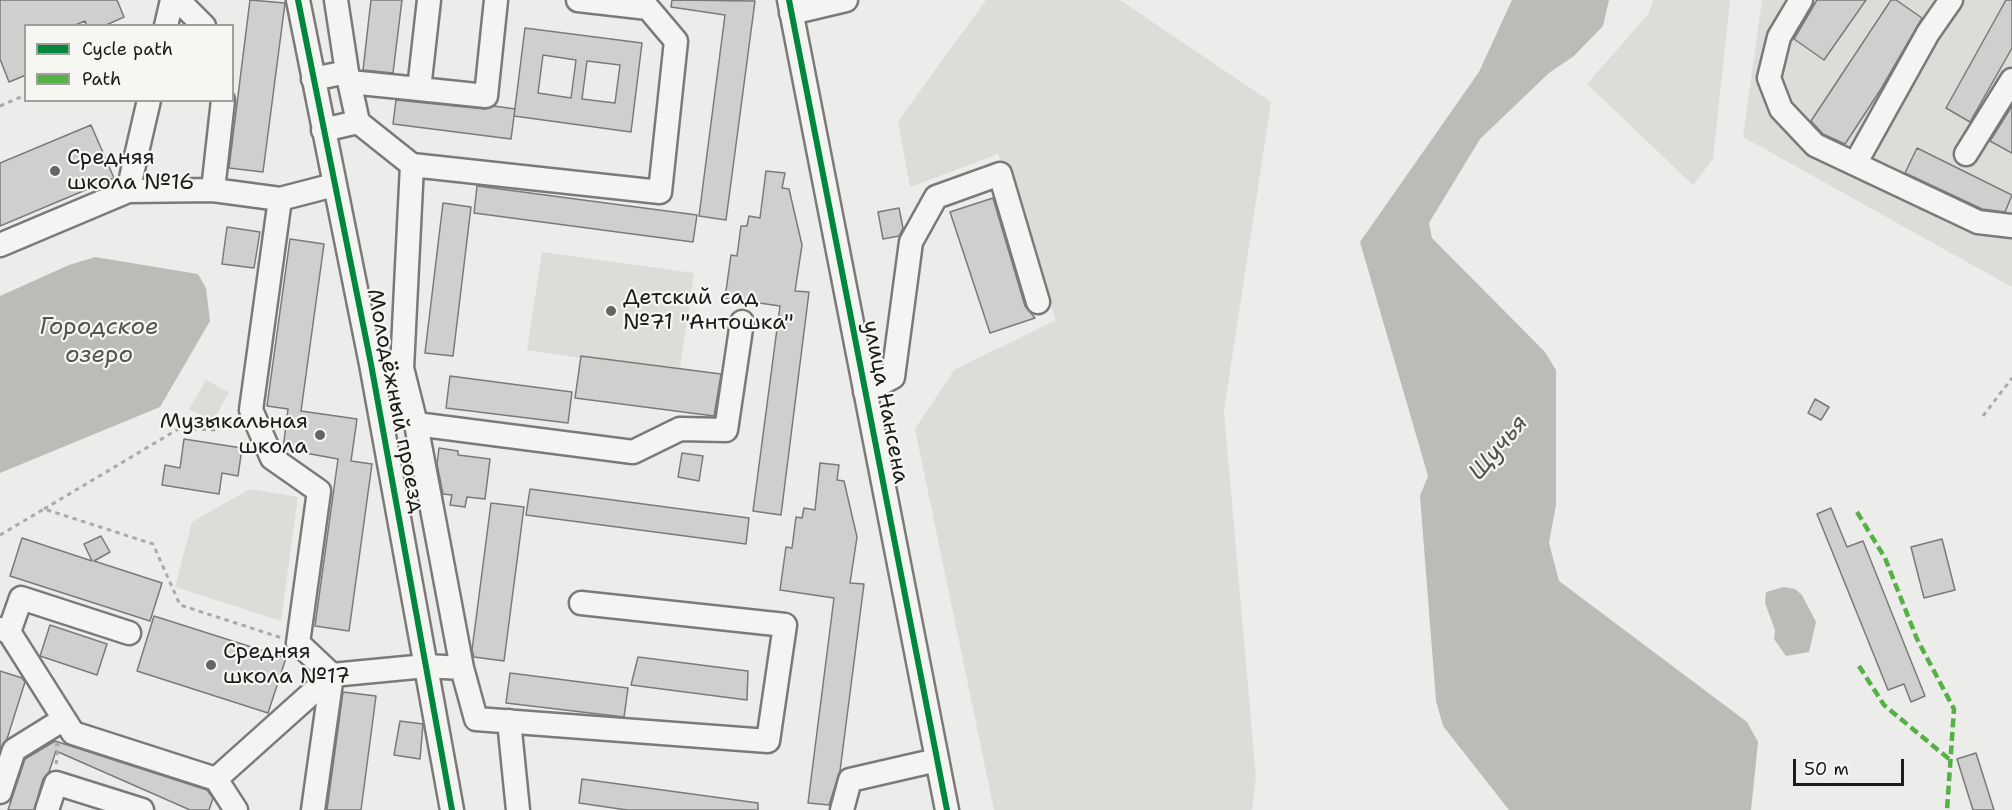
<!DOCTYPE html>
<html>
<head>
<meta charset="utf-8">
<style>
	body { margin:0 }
	#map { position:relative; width:2012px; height:810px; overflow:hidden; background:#ececea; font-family:"Shantell Sans",sans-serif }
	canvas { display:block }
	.legend { position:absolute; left:24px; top:24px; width:210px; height:78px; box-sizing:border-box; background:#f6f6f2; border:2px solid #9f9f9c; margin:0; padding:8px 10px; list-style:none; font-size:18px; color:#1c1c1c }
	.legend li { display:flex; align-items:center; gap:12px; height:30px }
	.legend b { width:30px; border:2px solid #9f9f9c }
	.scale { position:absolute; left:1793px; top:759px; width:111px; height:27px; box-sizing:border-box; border:3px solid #1c1c1c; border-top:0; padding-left:8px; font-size:18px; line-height:21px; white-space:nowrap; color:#1c1c1c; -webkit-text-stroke:4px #f6f6f2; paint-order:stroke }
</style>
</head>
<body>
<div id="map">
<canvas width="2012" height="810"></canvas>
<ul class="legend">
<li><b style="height:8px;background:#00873e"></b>Cycle path</li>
<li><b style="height:8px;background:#55b145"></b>Path</li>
</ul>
<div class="scale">50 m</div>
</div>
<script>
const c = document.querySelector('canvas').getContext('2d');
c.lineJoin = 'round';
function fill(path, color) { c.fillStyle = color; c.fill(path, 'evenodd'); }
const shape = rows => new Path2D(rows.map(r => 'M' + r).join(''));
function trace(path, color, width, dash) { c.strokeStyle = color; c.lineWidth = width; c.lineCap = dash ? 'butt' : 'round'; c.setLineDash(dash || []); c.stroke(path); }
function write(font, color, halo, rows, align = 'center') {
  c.font = font + ' "Shantell Sans",sans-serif'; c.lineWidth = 4.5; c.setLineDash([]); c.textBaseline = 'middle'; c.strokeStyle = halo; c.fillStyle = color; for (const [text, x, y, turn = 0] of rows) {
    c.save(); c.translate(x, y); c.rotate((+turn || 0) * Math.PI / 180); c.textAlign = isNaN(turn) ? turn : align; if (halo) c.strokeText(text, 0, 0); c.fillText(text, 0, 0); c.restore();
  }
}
fill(shape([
	[986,0,1120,0,1271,102,1224,411,1256,778,1252,810,994,810,915,429,954,370,1056,320,998,154,910,187,898,121],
	[1653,0,1730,0,1713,159,1693,185,1587,84,1649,13],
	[1762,0,2012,0,2012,287,1743,137],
	[542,252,694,273,680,368,724,374,719,416,575,398,580,358,527,350],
	[206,380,229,392,213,422,189,409],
	[250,489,298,497,281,621,175,587,192,522]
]), '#dcdcd9');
fill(shape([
	[1512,0,1609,0,1603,26,1574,56,1549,73,1480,139,1429,223,1432,238,1545,352,1556,370,1556,505,1549,543,1559,581,1747,722,1758,742,1751,810,1509,810,1443,726,1436,701,1420,496,1428,476,1360,242,1479,72],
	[95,257,198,274,206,288,210,321,160,407,0,473,0,296,69,265],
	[1784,587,1795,589,1802,595,1816,622,1809,652,1786,656,1774,639,1775,630,1765,603,1766,592]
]), '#bbbbb8');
const building = shape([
	[0,0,117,0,124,17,104,26,87,26,85,21,73,26,26,26,26,75,9,82,0,59,0,0],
	[250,0,285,3,263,172,229,168,250,0],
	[371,0,402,0,393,73,363,70,371,0],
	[672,0,755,1,726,220,699,216,725,15,671,7,672,0],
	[1817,0,1866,0,1824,60,1794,39,1817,0],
	[1891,0,1896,0,1922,18,1881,89,1845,144,1823,134,1811,121,1891,0],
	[2006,0,2012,0,2012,48,1970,122,1946,108,2006,0],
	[525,28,642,43,631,132,514,116,525,28],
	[543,55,576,60,571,98,538,93,543,55],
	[587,61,620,65,615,103,582,99,587,61],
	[396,100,485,109,494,106,515,109,511,139,393,124,396,100],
	[2012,106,2012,153,1990,141,2012,106],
	[91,125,114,178,0,226,0,163,91,125],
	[1917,148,2012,195,2005,212,1982,209,1905,173,1917,148],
	[766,171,785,173,782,188,789,189,802,245,795,291,809,292,781,515,753,511,780,306,725,298,731,255,737,256,741,226,747,226,749,216,760,218,766,171],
	[477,186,697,215,693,242,474,213,477,186],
	[993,198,1025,306,1035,318,990,333,950,212,993,198],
	[443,203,471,207,453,356,425,353,443,203],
	[899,208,903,228,899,236,883,239,878,212,899,208],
	[227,227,260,232,254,268,222,264,227,227],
	[290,239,324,244,301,411,357,419,351,461,372,464,349,631,315,626,338,459,283,449,288,409,267,406,290,239],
	[581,356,721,374,714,416,575,398,581,356],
	[450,376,572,392,568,423,446,408,450,376],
	[1815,399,1829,407,1821,420,1808,413,1815,399],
	[184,439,242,448,238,476,222,473,219,494,162,485,165,465,180,468,184,439],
	[439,448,458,451,458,455,490,459,485,499,467,497,465,507,450,505,452,495,443,494,437,464,439,448],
	[682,453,703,456,699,481,678,477,682,453],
	[820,463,839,465,837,480,844,481,857,537,850,583,864,584,840,771,829,805,808,803,834,598,780,590,786,547,792,548,796,517,802,518,804,508,815,510,820,463],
	[530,489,749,518,746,544,526,515,530,489],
	[491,503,524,507,504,661,474,657,472,650,491,503],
	[1831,508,1847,547,1863,541,1925,696,1911,702,1904,684,1888,690,1817,514,1831,508],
	[101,536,110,552,94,561,162,583,150,621,10,576,22,538,92,561,84,544,101,536],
	[1942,539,1955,590,1924,598,1911,547,1942,539],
	[154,616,286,658,268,713,137,671,154,616],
	[50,625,107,644,97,675,40,656,50,625],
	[638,657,748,671,747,700,631,685,638,657],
	[0,671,22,678,25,682,7,739,0,749,0,671],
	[510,673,628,688,624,717,506,703,510,673],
	[343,692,376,696,361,810,327,810,343,692],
	[400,721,423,724,420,759,394,755,400,721],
	[55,741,207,790,213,798,209,810,190,810,56,751,49,772,43,779,34,810,8,810,25,759,55,741],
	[1976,753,1994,810,1973,810,1957,759,1976,753],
	[582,779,758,803,758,810,627,810,579,803,582,779]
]);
fill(building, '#cfcfce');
trace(building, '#7a7a79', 1.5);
const minor = shape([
	[178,0,204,26],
	[298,0,371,364,452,810],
	[336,0,347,72],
	[789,0,947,810],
	[1801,0,1779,37,1769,78,1781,109,1815,145,1978,222,2012,226],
	[791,13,846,0],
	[166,26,172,0],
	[313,79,347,72,358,122,323,130],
	[350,82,419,89,429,0],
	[419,89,486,96,496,0],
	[223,100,213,190,280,199,334,185],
	[358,122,412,165],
	[1966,154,2012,80],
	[1855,164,1928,33,1951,0],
	[128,191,149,100],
	[280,199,251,410,272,458,319,491,298,643,332,675,313,810],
	[0,245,128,191,213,190],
	[371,364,402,368,412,165,660,192,676,41,648,8,578,0],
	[402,368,416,424,633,452,680,429,726,430,742,322],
	[865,392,893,377,911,242,936,197,1000,174,1038,302],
	[416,424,462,668],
	[0,629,9,632,73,733,216,779,332,675,426,666,462,668,476,719,768,741,785,625,581,603],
	[9,632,21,598,129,633],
	[509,721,518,810],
	[216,779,236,810],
	[0,792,14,750,64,719],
	[47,810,56,783,142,810],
	[842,810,850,780,937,760]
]);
trace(minor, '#7a7a79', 27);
trace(shape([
	[0,106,26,95],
	[1983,416,2012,378],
	[44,509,180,428,214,430,236,419],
	[0,535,44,509,153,544,180,605,282,638],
	[55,744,58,745,56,766]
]), '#aaaaa9', 3, [4.5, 4.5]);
trace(minor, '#f4f4f2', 22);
trace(shape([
	[1857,512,1885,558,1917,639,1954,709,1947,810],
	[1859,666,1884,705,1949,759]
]), '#55b145', 4.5, [9, 4.5]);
trace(shape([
	[298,0,371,364,452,810],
	[789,0,947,810]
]), '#00873e', 6);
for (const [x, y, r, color] of [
	[55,171,6,"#656564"],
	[611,311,6,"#656564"],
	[320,435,6,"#656564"],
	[211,665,6,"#656564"]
]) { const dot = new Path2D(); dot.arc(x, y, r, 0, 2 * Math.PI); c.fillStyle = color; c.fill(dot); trace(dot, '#f6f6f2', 2); }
write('22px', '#1c1c1c', '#f6f6f2', [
	["Средняя",67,158],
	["школа №16",67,183],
	["Детский сад",623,298],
	["№71 \"Антошка\"",623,323],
	["Музыкальная",308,422,"right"],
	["школа",308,447,"right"],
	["Средняя",223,652],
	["школа №17",223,677]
], 'left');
write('22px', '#1c1c1c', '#f6f6f2', [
	["Молодёжный проезд",395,401,79],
	["улица Нансена",885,402,79]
]);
write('italic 24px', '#535352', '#f6f6f2', [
	["Городское",99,328],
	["озеро",99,356],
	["Щучья",1499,448,-50]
]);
</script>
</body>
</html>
